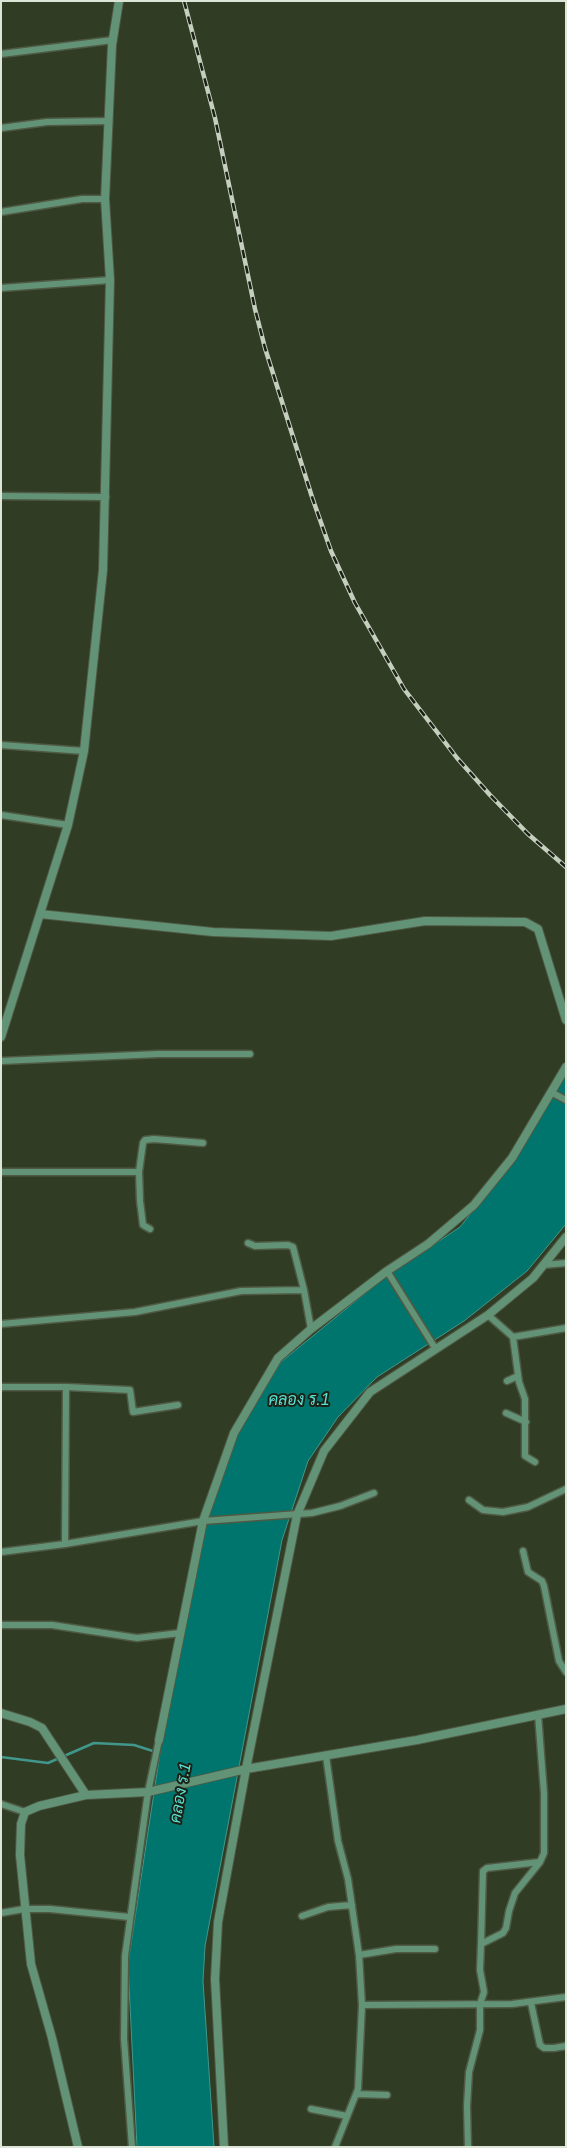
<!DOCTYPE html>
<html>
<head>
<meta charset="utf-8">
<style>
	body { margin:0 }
	#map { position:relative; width:567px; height:2148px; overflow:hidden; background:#303c24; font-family:Helvetica,sans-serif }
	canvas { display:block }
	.frame { position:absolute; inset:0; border:2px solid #dde5d6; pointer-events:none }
</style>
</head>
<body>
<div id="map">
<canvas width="567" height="2148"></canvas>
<div class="frame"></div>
</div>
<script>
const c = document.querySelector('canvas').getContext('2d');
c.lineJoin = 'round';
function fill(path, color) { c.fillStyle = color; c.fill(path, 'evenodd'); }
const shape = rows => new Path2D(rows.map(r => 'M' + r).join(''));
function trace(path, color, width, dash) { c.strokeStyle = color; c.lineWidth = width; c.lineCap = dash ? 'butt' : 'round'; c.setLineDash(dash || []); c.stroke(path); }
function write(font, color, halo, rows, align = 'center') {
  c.font = font + ' Helvetica,Sarabun,sans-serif'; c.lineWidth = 4; c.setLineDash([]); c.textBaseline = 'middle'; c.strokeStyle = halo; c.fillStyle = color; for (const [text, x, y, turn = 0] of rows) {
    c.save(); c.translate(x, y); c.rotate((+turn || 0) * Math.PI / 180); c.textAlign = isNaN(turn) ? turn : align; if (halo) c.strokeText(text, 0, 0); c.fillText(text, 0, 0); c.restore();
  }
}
const water = shape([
	[566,1070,566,1224,527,1271,464,1321,377,1377,338,1417,308,1461,282,1540,205,1946,203,1981,214,2147,137,2147,128,1964,160,1753,205,1528,238,1433,281,1362,384,1278,460,1227,520,1152,566,1070]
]);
fill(water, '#00756d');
trace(water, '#42978c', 1);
trace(shape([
	[1,1757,48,1763,94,1743,134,1745,156,1752]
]), '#42978c', 2.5);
const minor = shape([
	[1,54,113,40],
	[1,128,47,122,109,121],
	[1,212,82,199,105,199],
	[1,288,110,280],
	[1,496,106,497],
	[1,745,84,751],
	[1,815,68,825],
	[1,1061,159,1054,250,1054],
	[551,1092,566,1100],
	[1,1172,139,1172],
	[150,1229,143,1225,140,1201,139,1172,143,1143,145,1140,154,1139,203,1143],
	[248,1243,255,1246,288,1245,293,1247,304,1290],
	[543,1265,566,1263],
	[387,1271,435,1348],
	[488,1315,513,1337,566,1328],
	[1,1324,135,1312,241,1291,304,1290,311,1329],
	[513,1337,519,1382,525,1399,525,1456,535,1462],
	[507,1381,518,1376],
	[1,1387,66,1387,130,1390,133,1412,178,1405],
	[506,1413,526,1422],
	[469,1500,483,1510,503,1512,528,1507,566,1489],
	[65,1544,66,1387],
	[523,1551,528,1572,542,1581,544,1586,559,1661,566,1672],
	[1,1552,65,1544,203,1521,312,1513,340,1506,374,1493],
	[1,1625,52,1625,137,1638,180,1633],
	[326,1756,338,1841,348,1879,359,1955,362,2005,358,2089,335,2147],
	[1,1804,25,1812],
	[1,1913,24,1909,50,1909,129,1917],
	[302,1916,328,1907,352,1905],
	[481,1944,483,1871,487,1868,540,1862],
	[359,1955,396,1949,435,1949],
	[531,2003,540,2045,544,2048,554,2048,566,2046],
	[362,2005,512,2004,566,1997],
	[357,2094,387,2095],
	[311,2109,347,2116],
	[132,2147,124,2039,125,1956,148,1792,159,1740],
	[468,2147,467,2106,469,2072,480,2030,480,2004,484,1992,480,1970,481,1944,503,1933,506,1928,509,1911,515,1893,540,1862,544,1853,544,1793,538,1714]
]);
const tertiary = shape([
	[40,914,213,932,331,936,425,921,525,922,538,929,566,1020],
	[1,1037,68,825,84,751,103,570,110,280,105,199,112,45,119,1],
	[1,1713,30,1722,42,1728,86,1795,148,1792,246,1769,417,1740,566,1709],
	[159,1740,203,1521,234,1433,278,1358,311,1329,387,1271,428,1244,474,1205,512,1158,566,1067],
	[78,2147,52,2038,31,1964,20,1855,21,1824,25,1812,39,1806,86,1795],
	[224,2147,215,1979,218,1922,246,1769,297,1515,324,1451,370,1392,488,1315,533,1278,566,1237]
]);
trace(minor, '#4f5a44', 9);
trace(tertiary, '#4f5a44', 10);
trace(minor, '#639377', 6);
trace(tertiary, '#639377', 8);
const rail = shape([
	[184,1,215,118,255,309,265,348,312,497,331,551,355,603,404,689,457,758,490,795,528,834,566,867]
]);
trace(rail, '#c6cebe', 4.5);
trace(rail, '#1c2116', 2.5, [8]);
write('italic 16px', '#59e1d4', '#1c2116', [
	["คลอง ร.1",299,1401],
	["คลอง ร.1",181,1793,-80]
]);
</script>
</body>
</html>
